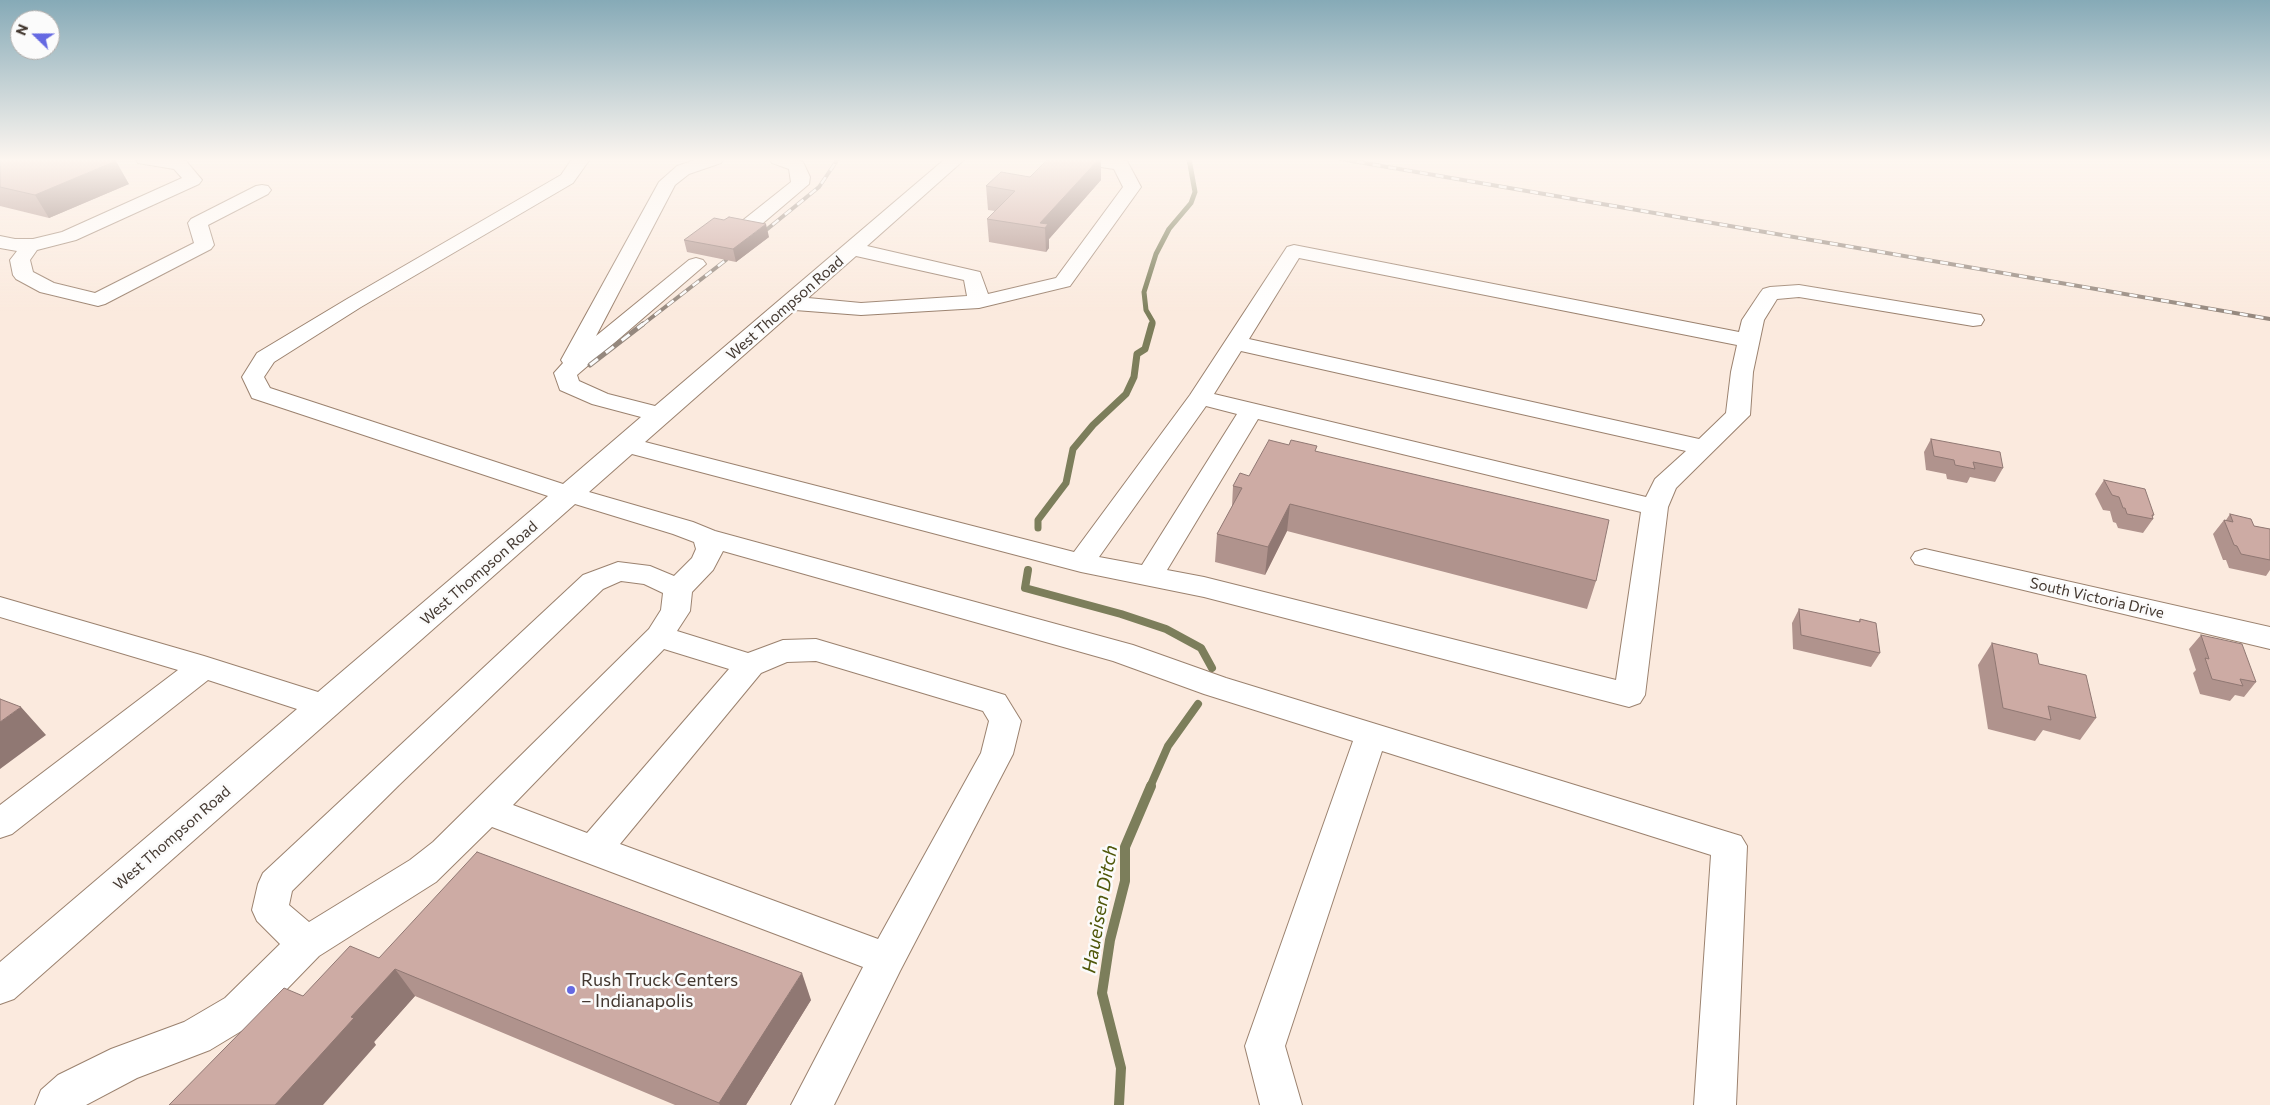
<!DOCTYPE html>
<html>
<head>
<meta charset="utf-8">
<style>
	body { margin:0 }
	#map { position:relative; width:2270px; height:1105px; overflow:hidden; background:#fbeade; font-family:Commissioner,sans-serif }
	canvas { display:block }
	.north { position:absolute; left:10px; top:10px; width:50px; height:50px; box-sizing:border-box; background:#fbfbfb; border:1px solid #b1adaa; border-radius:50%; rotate:292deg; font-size:14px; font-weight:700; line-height:20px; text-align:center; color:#433830 }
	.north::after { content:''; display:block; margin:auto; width:18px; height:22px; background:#6569e2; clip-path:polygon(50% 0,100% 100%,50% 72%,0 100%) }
</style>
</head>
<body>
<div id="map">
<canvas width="2270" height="1105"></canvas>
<div class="north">N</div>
</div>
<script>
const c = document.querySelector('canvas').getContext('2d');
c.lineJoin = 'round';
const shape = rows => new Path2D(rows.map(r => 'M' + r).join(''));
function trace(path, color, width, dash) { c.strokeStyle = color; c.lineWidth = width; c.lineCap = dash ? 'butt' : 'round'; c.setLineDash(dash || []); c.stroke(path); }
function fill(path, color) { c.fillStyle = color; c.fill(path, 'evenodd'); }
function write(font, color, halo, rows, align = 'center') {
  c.font = font + ' Commissioner,sans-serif'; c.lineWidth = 5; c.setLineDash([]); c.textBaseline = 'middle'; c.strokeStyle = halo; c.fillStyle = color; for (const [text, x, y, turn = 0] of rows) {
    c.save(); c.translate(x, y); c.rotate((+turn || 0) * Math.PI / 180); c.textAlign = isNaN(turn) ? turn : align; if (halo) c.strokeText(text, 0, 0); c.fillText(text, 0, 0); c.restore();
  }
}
trace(shape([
	[1152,325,1153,322,1146,310,1144,292,1156,254,1169,229,1191,203,1195,192,1189,159]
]), '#7c7e5b', 5);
trace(shape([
	[1038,528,1038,520,1066,483,1073,449,1093,425,1126,394,1134,377,1137,354,1145,349,1152,324]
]), '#7c7e5b', 7);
trace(shape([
	[1028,570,1025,588,1121,614,1166,629,1201,648,1212,668],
	[1150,787,1168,746,1198,704]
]), '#7c7e5b', 8);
trace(shape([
	[1119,1105,1121,1068,1102,993,1110,940,1125,881,1125,847,1151,786]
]), '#7c7e5b', 10);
const minor = shape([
	[135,159,176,159,186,161,202,180,199,184,76,240,37,250,30,260,33,272,54,283,95,293,194,243,188,223,191,219,256,186,262,185,268,186,271,190,268,194,208,225,214,245,211,249,105,304,98,306,40,292,16,279,13,275,10,260,17,251,0,248,0,236,15,239,33,239,62,232,182,178,174,169,138,163,135,159],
	[572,159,590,159,573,183,361,307,274,362,264,377,270,388,563,484,641,417,592,404,560,390,554,373,563,363,561,360,659,182,677,166,698,159,724,159,721,163,689,174,675,185,596,336,689,260,696,258,703,260,706,264,577,375,579,381,608,394,655,406,945,159,965,159,867,246,980,272,988,294,1056,278,1123,187,1114,169,1082,164,1076,163,1073,159,1117,159,1127,161,1141,187,1070,286,979,308,861,315,795,310,645,442,1074,552,1190,395,1287,247,1294,245,1739,332,1742,320,1760,293,1763,289,1770,287,1799,285,1981,315,1984,320,1981,325,1973,326,1799,297,1777,299,1764,320,1753,372,1750,415,1676,488,1668,507,1645,695,1640,703,1629,707,1204,597,1081,572,632,454,589,492,693,522,715,531,1133,645,1226,678,1741,836,1747,846,1736,1105,1694,1105,1711,855,1382,751,1285,1046,1302,1105,1260,1105,1245,1046,1353,741,1204,694,1113,661,723,551,713,570,692,592,690,611,677,631,748,653,783,640,816,639,1005,695,1021,721,1013,754,900,971,834,1105,791,1105,863,967,492,827,436,882,319,956,253,1024,210,1050,137,1078,86,1105,35,1105,41,1090,58,1075,111,1049,184,1022,225,998,280,944,257,921,252,910,258,884,263,873,583,575,618,562,650,566,674,576,692,558,696,549,694,542,673,534,575,504,14,999,0,1004,0,962,297,709,208,680,12,834,0,838,0,805,178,670,0,617,0,597,204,656,318,692,548,496,252,398,242,377,257,353,347,299,561,175,572,159],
	[856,256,964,280,967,296,861,303,808,298,856,256],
	[1299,258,1737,345,1731,372,1726,413,1699,439,1249,339,1299,258],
	[1241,351,1686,451,1655,479,1646,497,1214,394,1241,351],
	[1206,406,1237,414,1142,565,1099,557,1206,406],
	[1258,419,1641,512,1616,680,1204,577,1167,570,1258,419],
	[621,581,644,584,663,593,661,610,649,629,433,842,410,860,309,922,289,905,292,891,399,785,603,589,621,581],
	[664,649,729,669,587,833,513,805,664,649],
	[816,661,983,711,989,721,981,753,878,939,620,844,761,673,787,662,816,661],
	[769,159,795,159,803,162,810,177,809,184,756,229,749,231,742,229,739,225,742,221,791,182,789,169,772,163,769,159],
	[1925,549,2270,627,2270,649,1915,564,1911,558,1915,552,1925,549]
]);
trace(minor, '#9b826f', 2);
fill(minor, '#fff');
const railFar1 = shape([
	[1341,159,2270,319],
	[760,235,819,187,838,159],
	[642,325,726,260]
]);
const rail = shape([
	[590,365,643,324]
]);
trace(railFar1, '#95887e', 4);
trace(rail, '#95887e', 5);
trace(railFar1, '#fbfbfb', 2.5, [8]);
trace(rail, '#fbfbfb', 3, [10]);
fill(shape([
	[0,159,129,184,49,218,0,206],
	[1048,159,1101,159,1101,180,1049,239,1049,248,1046,252,989,242,987,219,995,211,988,210,986,186,1030,177],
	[769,237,736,262,687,252,684,240],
	[1931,439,2003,468,1995,482,1970,477,1967,483,1947,479,1946,474,1926,470,1924,452],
	[1316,451,1596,581,1587,609,1287,531,1265,575,1215,562,1217,534,1232,507,1233,486,1249,476],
	[2104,480,2154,515,2152,517,2153,519,2143,533,2118,528,2116,523,2113,522,2110,511,2103,510,2095,494],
	[2230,514,2254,526,2270,529,2270,570,2266,576,2229,568,2226,560,2223,560,2213,534,2224,520,2226,520],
	[1799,609,1858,622,1860,619,1880,653,1871,667,1793,649,1792,623],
	[2201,635,2256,682,2244,697,2235,695,2230,701,2200,694,2193,673,2196,670,2189,649],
	[1992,643,2039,664,2096,718,2080,740,2043,730,2035,741,1988,729,1978,665],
	[379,958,811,1000,746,1105,675,1105,415,996,374,1042,376,1045,303,996]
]), '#b0938d');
fill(shape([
	[1099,159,1101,159,1101,180,1049,239,1049,248,1046,252,1045,228,1040,223],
	[116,161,129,184,49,218,35,195],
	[766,224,769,237,736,262,733,249],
	[1290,504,1287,531,1265,575,1268,547],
	[21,707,46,735,0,769,0,722],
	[395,969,415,996,374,1042,376,1045,323,1105,275,1105,351,1017],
	[802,973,811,1000,746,1105,720,1105,719,1103]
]), '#907873');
const building = shape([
	[0,159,108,159,116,161,35,195,0,187,0,159],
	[1048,159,1099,159,1040,223,1048,224,1045,228,987,219,1015,191,986,186,1001,172,1030,177,1048,159],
	[729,217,766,224,733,249,684,240,714,218,724,220,729,217],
	[1931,439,2000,452,2003,468,1973,462,1975,469,1955,465,1954,460,1934,456,1931,439],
	[1269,440,1289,445,1291,440,1317,446,1315,451,1609,520,1596,581,1290,504,1268,547,1217,534,1242,488,1233,486,1240,473,1249,476,1269,440],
	[2104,480,2145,489,2154,515,2152,515,2153,519,2127,514,2125,508,2123,508,2119,497,2112,495,2104,480],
	[2230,514,2251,519,2254,526,2270,529,2270,560,2241,554,2237,546,2234,545,2224,520,2233,522,2230,514],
	[1799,609,1860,622,1860,619,1876,623,1880,653,1801,635,1799,609],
	[2201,635,2242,644,2256,682,2240,679,2243,686,2212,679,2205,658,2209,659,2201,635],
	[1992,643,2037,654,2039,664,2086,675,2096,718,2048,706,2051,720,2003,708,1992,643],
	[0,699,21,707,0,722,0,699],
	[477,852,802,973,719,1103,395,969,351,1017,354,1018,275,1105,169,1105,284,988,303,996,350,946,379,958,477,852]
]);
fill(building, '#cdaba4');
trace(building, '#907873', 1);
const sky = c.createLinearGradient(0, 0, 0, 314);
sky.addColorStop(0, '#86aab7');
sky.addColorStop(0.51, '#fdf6f0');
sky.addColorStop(1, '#fdf6f000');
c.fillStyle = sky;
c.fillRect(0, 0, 2270, 314);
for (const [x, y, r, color] of [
	[571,990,5,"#6569e2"]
]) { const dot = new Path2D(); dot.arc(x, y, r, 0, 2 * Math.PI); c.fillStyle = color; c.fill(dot); trace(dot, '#fbfbfb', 2); }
write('15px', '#433830', '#fbfbfb', [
	["West Thompson Road",785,308,-41],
	["West Thompson Road",479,573,-41],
	["South Victoria Drive",2097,598,13],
	["West Thompson Road",172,838,-41]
]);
write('18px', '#433830', '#fbfbfb', [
	["Rush Truck Centers",581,980],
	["– Indianapolis",581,1001]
], 'left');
write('italic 19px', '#4f570a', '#fbfbfb', [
	["Haueisen Ditch",1100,909,-80]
]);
</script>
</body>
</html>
